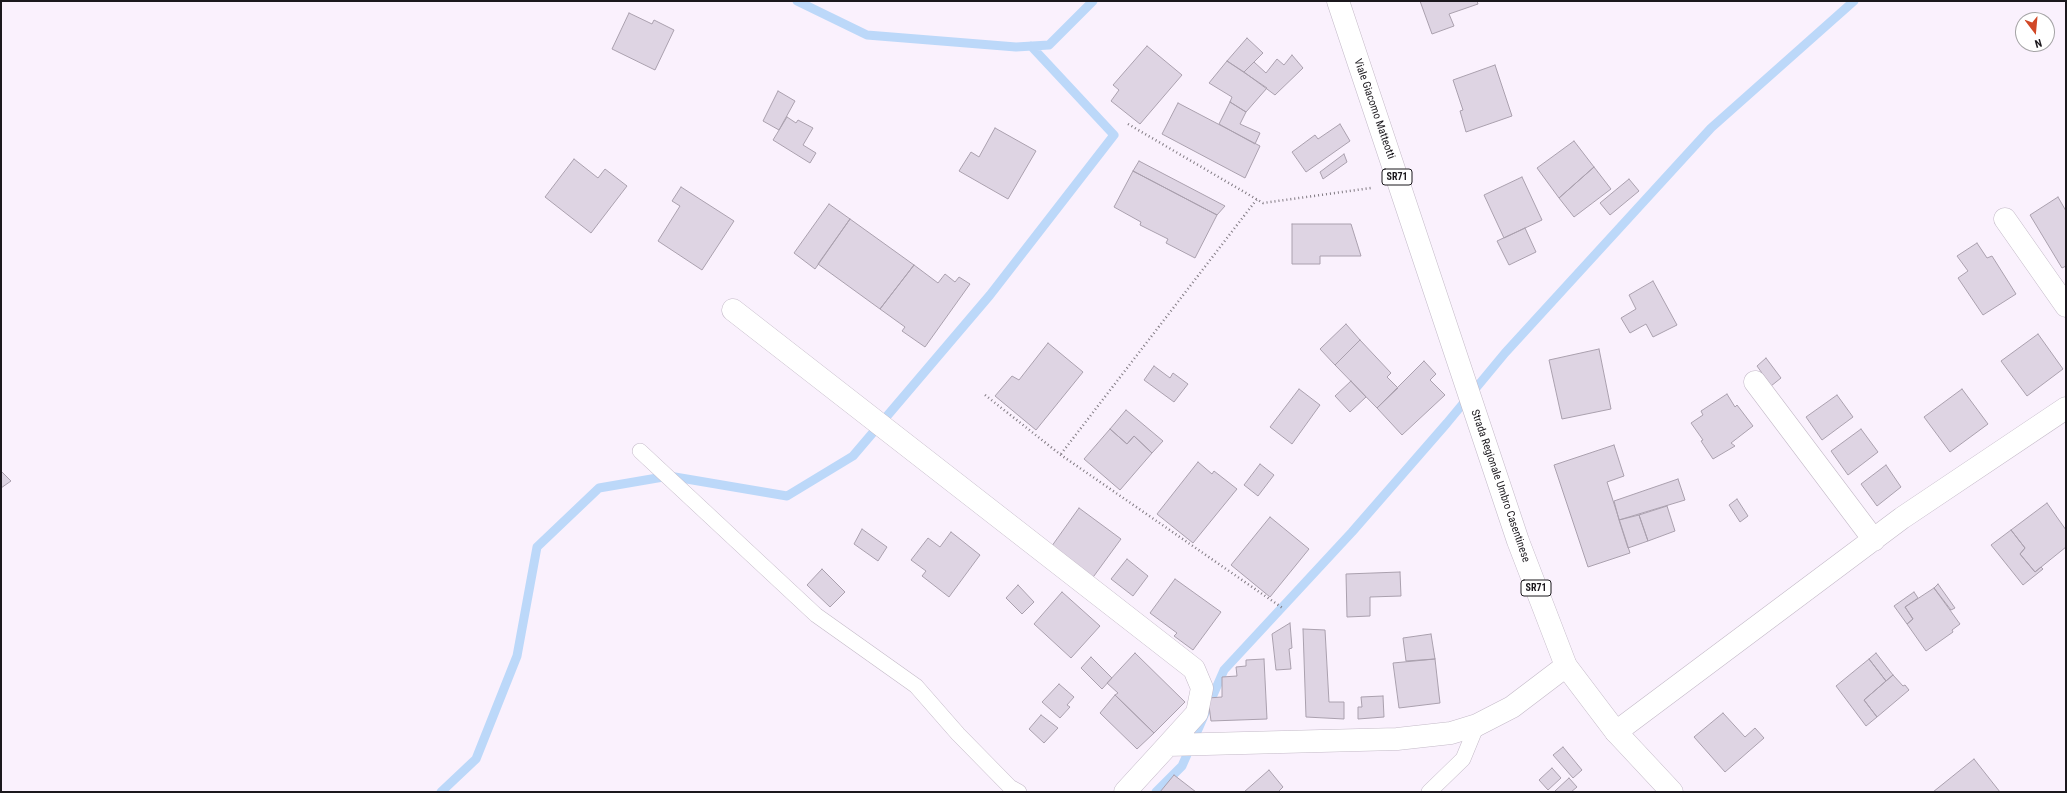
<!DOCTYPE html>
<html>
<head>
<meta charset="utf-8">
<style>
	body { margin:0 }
	#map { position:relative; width:2067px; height:793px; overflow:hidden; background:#faf1fd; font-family:"Roboto Condensed",sans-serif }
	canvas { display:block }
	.frame { position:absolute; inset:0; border:2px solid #1b181d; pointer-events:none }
	.north { position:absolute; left:2015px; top:12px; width:40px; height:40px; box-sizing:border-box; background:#fff; border:1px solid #a4a3a5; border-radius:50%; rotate:164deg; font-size:11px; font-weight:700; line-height:16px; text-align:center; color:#1b181d }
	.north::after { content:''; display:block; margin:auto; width:14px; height:18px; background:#d14726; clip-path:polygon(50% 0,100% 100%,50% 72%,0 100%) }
</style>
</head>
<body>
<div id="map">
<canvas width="2067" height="793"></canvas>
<div class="frame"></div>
<div class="north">N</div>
</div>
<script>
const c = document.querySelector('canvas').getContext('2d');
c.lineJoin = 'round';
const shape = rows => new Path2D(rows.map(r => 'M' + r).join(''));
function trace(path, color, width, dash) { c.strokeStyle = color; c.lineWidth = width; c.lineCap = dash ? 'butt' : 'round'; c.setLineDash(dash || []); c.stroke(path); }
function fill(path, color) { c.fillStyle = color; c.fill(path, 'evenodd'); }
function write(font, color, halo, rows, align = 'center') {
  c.font = font + ' "Roboto Condensed",sans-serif'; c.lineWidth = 3; c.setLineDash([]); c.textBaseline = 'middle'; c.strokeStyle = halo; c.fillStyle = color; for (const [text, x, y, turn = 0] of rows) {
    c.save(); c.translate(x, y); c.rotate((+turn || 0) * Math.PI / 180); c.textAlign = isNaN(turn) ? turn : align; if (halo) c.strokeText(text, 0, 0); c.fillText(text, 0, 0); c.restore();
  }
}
trace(shape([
	[797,1,867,35,1016,47,1049,45,1093,1],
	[441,792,476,759,517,656,537,547,599,488,669,476,787,496,853,456,990,295,1114,135,1031,46],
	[1156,792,1182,766,1224,670,1352,532,1447,423,1505,353,1711,128,1854,1]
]), '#bcd8f9', 9);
const building = shape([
	[1420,1,1477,1,1478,4,1449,14,1454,26,1432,34,1420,1],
	[629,13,652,24,654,20,674,30,655,70,612,49,629,13],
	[1247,38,1263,53,1244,72,1227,61,1247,38],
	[1147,46,1182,75,1140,124,1111,101,1119,90,1113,85,1147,46],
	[1292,55,1303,68,1275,95,1244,72,1254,62,1266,73,1277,59,1284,65,1292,55],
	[1227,61,1267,88,1246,112,1230,102,1232,97,1209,83,1227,61],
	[1495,65,1512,116,1466,132,1460,111,1463,110,1453,80,1495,65],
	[778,91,795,101,779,130,763,121,778,91],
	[1230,102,1246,112,1240,124,1260,133,1255,144,1219,124,1230,102],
	[1178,103,1260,146,1245,178,1162,134,1178,103],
	[787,117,796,123,798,120,813,128,803,145,816,153,810,163,773,140,787,117],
	[1340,124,1350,141,1306,172,1292,152,1315,135,1318,139,1340,124],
	[995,128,1036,151,1008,199,959,171,971,152,979,157,995,128],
	[1574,141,1594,167,1559,198,1537,168,1574,141],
	[1344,154,1347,162,1323,179,1320,172,1344,154],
	[574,159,598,178,605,169,627,186,591,233,545,197,574,159],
	[1139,161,1225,206,1217,215,1133,171,1139,161],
	[1594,167,1611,189,1574,217,1559,198,1594,167],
	[1133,171,1217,215,1195,258,1166,243,1168,239,1140,225,1141,222,1114,207,1133,171],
	[1522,177,1542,220,1504,238,1484,195,1522,177],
	[1629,179,1639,191,1610,215,1600,203,1629,179],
	[681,187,734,221,702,270,658,241,680,206,672,201,681,187],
	[2058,197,2066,211,2066,266,2062,268,2030,215,2058,197],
	[829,204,850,219,815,269,794,253,829,204],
	[850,219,914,265,880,309,818,264,850,219],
	[1292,224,1351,224,1361,256,1320,256,1320,264,1292,264,1292,224],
	[1525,228,1536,252,1509,265,1497,241,1525,228],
	[1977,243,1987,258,1992,256,2016,294,1983,315,1958,278,1968,271,1957,256,1977,243],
	[914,265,938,283,945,274,955,282,959,277,970,284,925,347,902,331,905,327,880,309,914,265],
	[1653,281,1677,325,1653,337,1646,324,1630,333,1621,318,1636,309,1629,295,1653,281],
	[1346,324,1360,340,1335,365,1320,349,1346,324],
	[2038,334,2063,369,2027,396,2001,361,2038,334],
	[1360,340,1391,373,1387,377,1398,388,1377,408,1335,365,1360,340],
	[1048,343,1083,372,1036,430,995,396,1012,376,1019,380,1048,343],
	[1599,349,1611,409,1562,419,1549,360,1599,349],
	[1766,358,1781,378,1771,386,1757,366,1766,358],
	[1424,361,1436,374,1430,380,1445,395,1402,435,1377,408,1424,361],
	[1154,366,1170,378,1173,373,1188,384,1174,402,1144,380,1154,366],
	[1351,381,1366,397,1350,412,1335,396,1351,381],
	[1299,389,1320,405,1292,444,1270,427,1299,389],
	[1962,389,1988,424,1950,452,1924,417,1962,389],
	[1727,394,1735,407,1737,405,1753,426,1731,443,1735,446,1713,459,1701,441,1703,440,1691,423,1703,415,1701,411,1727,394],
	[1837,395,1853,417,1822,440,1806,417,1837,395],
	[1126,410,1163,441,1152,453,1134,436,1127,444,1110,429,1126,410],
	[1110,429,1127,444,1134,436,1152,453,1120,490,1084,459,1110,429],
	[1861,429,1878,452,1848,475,1831,451,1861,429],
	[1614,445,1624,476,1607,482,1630,553,1588,567,1554,465,1614,445],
	[1198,462,1212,474,1214,471,1237,489,1193,543,1157,514,1198,462],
	[1260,464,1274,475,1258,496,1244,485,1260,464],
	[1886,465,1901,487,1877,506,1861,484,1886,465],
	[1,471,11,481,1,488,1,471],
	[1678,479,1685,500,1619,520,1614,501,1678,479],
	[1737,499,1748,516,1740,522,1729,505,1737,499],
	[2047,503,2066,530,2066,547,2035,572,2020,554,2025,548,2011,530,2047,503],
	[1667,506,1675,531,1648,541,1639,515,1667,506],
	[1079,508,1121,539,1091,580,1049,550,1079,508],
	[1639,515,1648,541,1628,548,1619,520,1639,515],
	[1270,517,1309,549,1270,597,1231,565,1270,517],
	[862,529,887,547,878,561,854,544,862,529],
	[2011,530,2025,548,2020,554,2035,572,2041,567,2043,569,2023,585,1991,545,2011,530],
	[951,532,980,555,949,597,922,576,926,571,911,560,928,538,940,547,951,532],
	[1127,559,1148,576,1133,596,1111,579,1127,559],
	[822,569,845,592,830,607,807,585,822,569],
	[1400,572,1401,596,1370,597,1370,616,1347,617,1346,574,1400,572],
	[1175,579,1221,612,1193,650,1174,636,1177,633,1150,613,1175,579],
	[1938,584,1955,608,1951,610,1934,588,1938,584],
	[1018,585,1034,602,1022,614,1006,598,1018,585],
	[1934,588,1960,624,1952,630,1953,632,1926,651,1907,624,1913,619,1905,607,1934,588],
	[1062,592,1100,626,1071,658,1034,624,1062,592],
	[1914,592,1918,598,1905,607,1913,619,1907,624,1894,606,1914,592],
	[1290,623,1292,648,1289,649,1291,669,1276,670,1272,634,1290,623],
	[1303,629,1325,630,1329,702,1344,702,1344,719,1306,717,1303,629],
	[1431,634,1435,659,1406,661,1403,638,1431,634],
	[1135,653,1185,702,1154,733,1115,695,1118,693,1107,683,1135,653],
	[1876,653,1893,675,1886,681,1869,659,1876,653],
	[1091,657,1112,678,1102,689,1081,668,1091,657],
	[1264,659,1267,719,1211,721,1208,698,1222,697,1222,677,1237,676,1236,667,1246,666,1246,660,1264,659],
	[1435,659,1440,703,1399,708,1393,663,1435,659],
	[1869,659,1886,681,1864,700,1877,717,1866,726,1836,686,1869,659],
	[1893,675,1903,686,1905,685,1909,690,1877,717,1864,700,1893,675],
	[1059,684,1074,697,1067,705,1070,707,1060,718,1042,702,1059,684],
	[1115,695,1154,733,1137,749,1100,713,1115,695],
	[1383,696,1384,717,1358,719,1358,707,1362,707,1361,697,1383,696],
	[1723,713,1745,737,1755,728,1764,738,1725,772,1694,737,1723,713],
	[1041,715,1058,728,1044,743,1029,729,1041,715],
	[1563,747,1582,770,1573,778,1553,755,1563,747],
	[1974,759,2000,792,1933,792,1974,759],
	[1552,768,1561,778,1548,790,1539,780,1552,768],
	[1269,770,1283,787,1278,792,1244,792,1269,770],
	[1174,775,1196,792,1160,792,1174,775],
	[1569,778,1577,787,1571,792,1556,792,1555,791,1569,778]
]);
fill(building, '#ded4e3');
trace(building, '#aaa0ae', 1);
const lane = shape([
	[640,451,816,615,916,686,958,734,1010,787,1019,792],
	[1429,792,1463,759,1477,725]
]);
const street = shape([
	[2005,219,2066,306],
	[733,310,1194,669,1202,688,1197,713,1168,745],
	[1755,382,1874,540],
	[1616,732,1902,518,2066,408],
	[1125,792,1168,745,1397,739,1451,733,1477,725,1512,707,1566,666]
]);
const primary = shape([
	[1338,1,1518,541,1566,666,1616,732,1672,792]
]);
trace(lane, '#c3b9c7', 16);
trace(street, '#c3b9c7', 23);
trace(primary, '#c3b9c7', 23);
trace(shape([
	[1128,124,1263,203,1371,188],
	[985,395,1061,455,1284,609],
	[1061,454,1257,199]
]), '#807a82', 2.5, [1, 3]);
trace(lane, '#fff', 15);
trace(street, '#fff', 22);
trace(primary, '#fff', 22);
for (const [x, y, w] of [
	[1397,177,30],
	[1536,588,30]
]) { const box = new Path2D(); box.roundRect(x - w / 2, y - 8, w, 16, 3); c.fillStyle = '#fff'; c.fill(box); trace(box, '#1b181d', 1); }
write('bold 10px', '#1b181d', null, [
	["SR71",1397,177],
	["SR71",1536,588]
]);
write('11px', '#1b181d', '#fff', [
	["Viale Giacomo Matteotti",1374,109,71],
	["Strada Regionale Umbro Casentinese",1500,486,71]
]);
</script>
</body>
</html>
